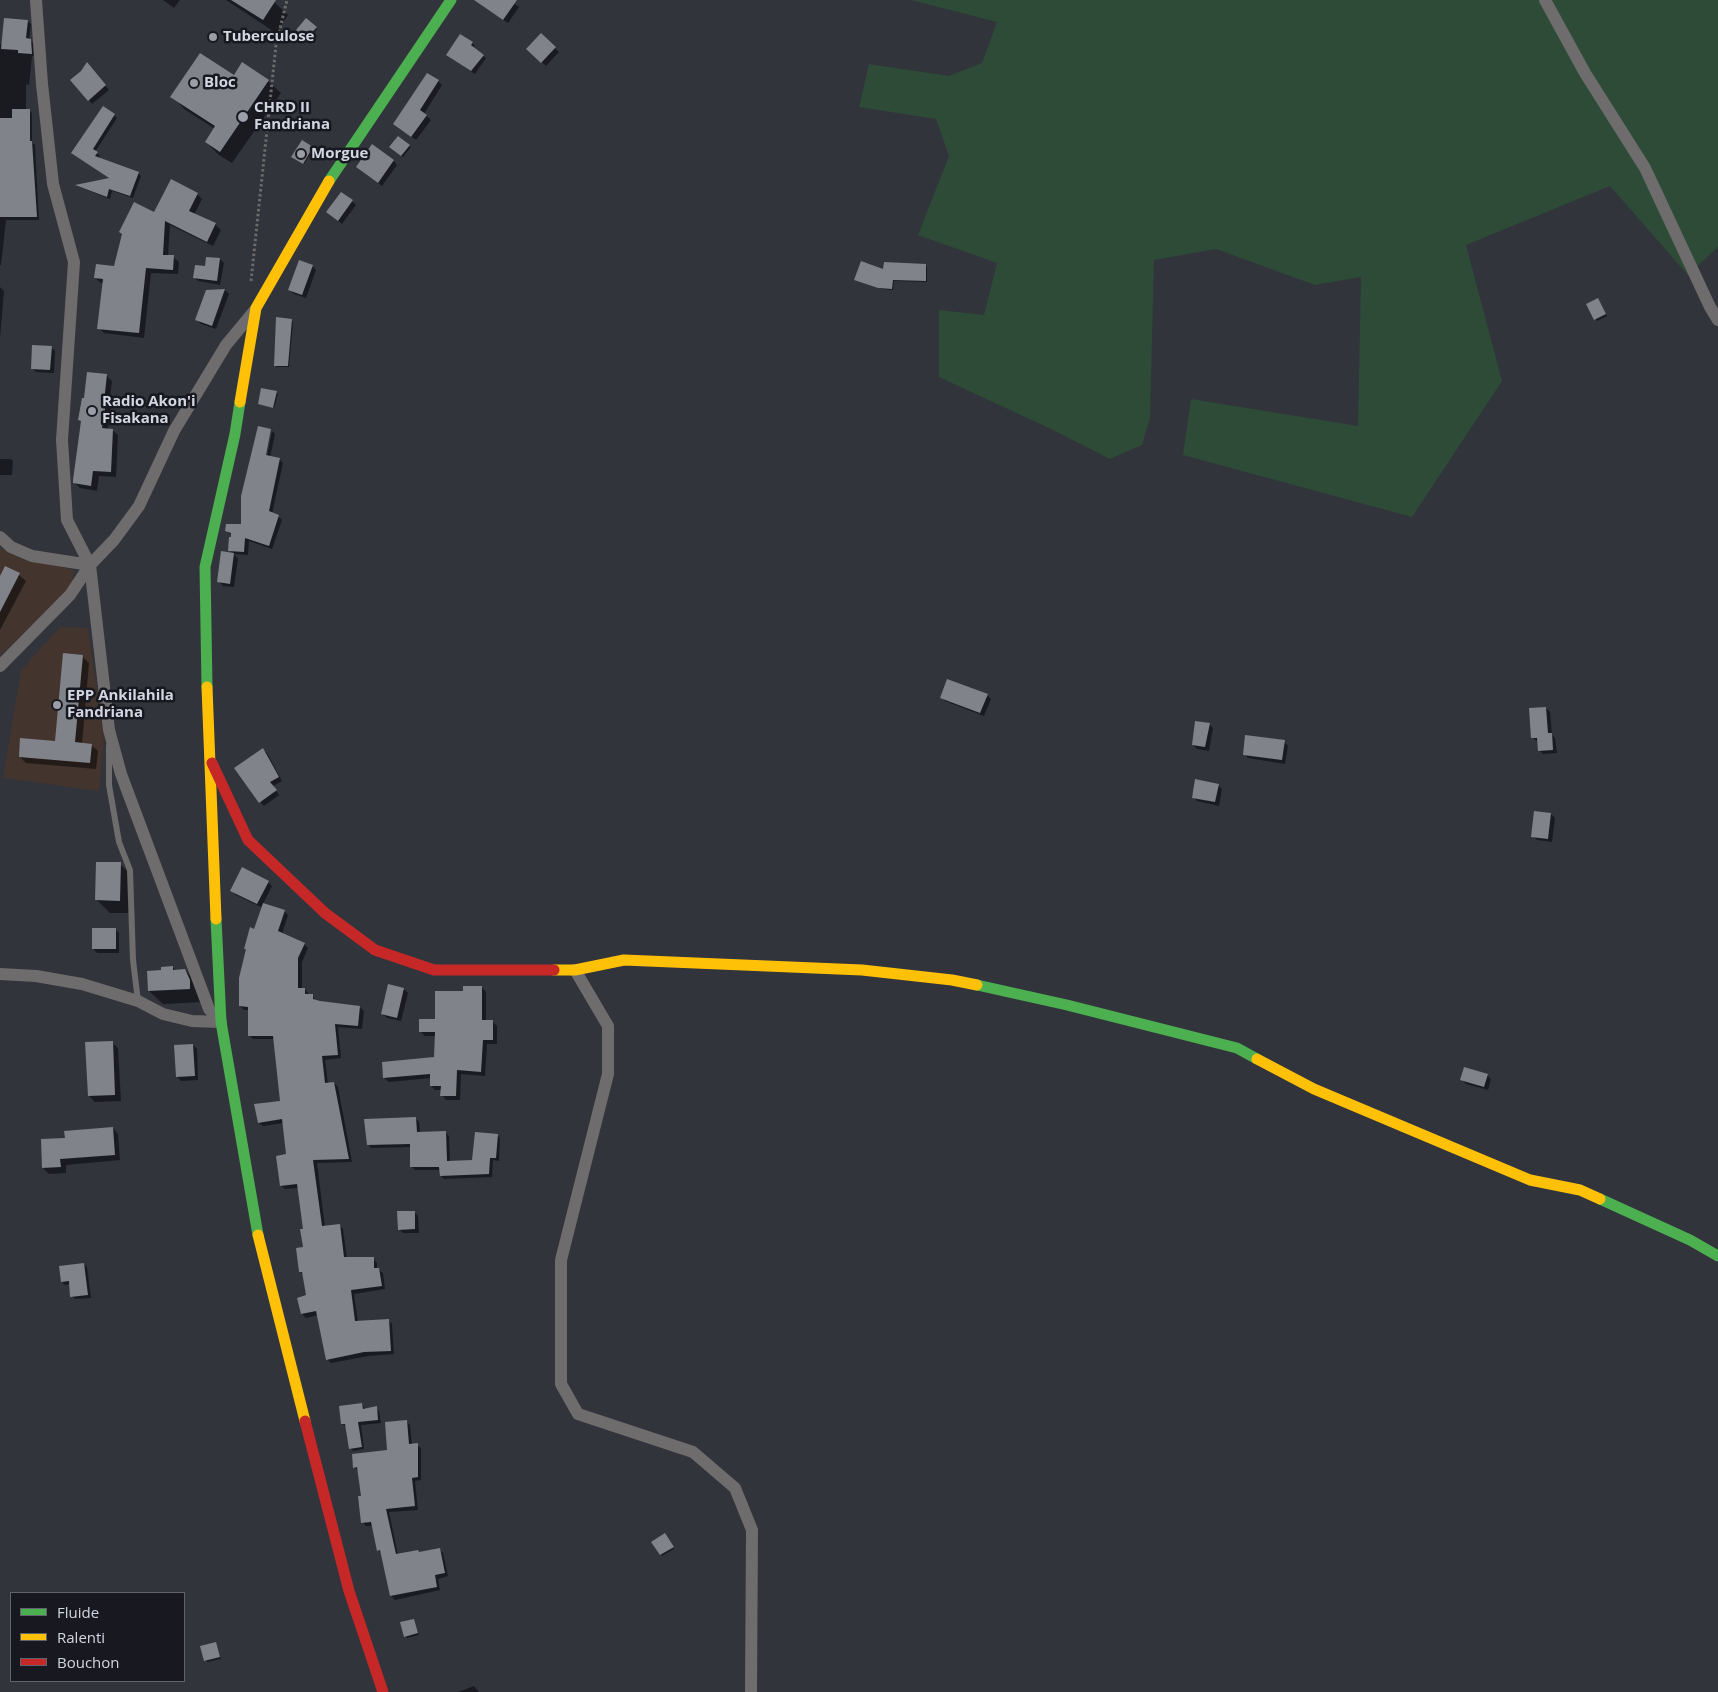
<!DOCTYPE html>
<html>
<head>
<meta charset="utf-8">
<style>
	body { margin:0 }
	#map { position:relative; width:1718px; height:1692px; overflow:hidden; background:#32343c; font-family:"Open Sans",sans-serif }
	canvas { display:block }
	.legend { position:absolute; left:10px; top:1592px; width:175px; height:90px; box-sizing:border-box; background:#171820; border:1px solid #62646d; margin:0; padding:6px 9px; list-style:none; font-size:15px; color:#d3d5e1 }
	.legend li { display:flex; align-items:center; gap:10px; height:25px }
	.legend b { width:25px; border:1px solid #62646d }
</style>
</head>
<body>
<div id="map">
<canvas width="1718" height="1692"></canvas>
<ul class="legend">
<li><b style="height:6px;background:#4caf50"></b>Fluide</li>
<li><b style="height:6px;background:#ffc107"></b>Ralenti</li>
<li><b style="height:6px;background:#c62828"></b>Bouchon</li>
</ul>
</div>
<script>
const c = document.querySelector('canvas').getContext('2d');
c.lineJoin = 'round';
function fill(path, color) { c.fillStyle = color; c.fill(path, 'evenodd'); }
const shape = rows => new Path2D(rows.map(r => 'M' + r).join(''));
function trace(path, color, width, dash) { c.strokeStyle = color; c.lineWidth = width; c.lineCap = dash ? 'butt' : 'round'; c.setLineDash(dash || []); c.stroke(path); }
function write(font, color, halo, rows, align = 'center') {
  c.font = font + ' "Open Sans",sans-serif'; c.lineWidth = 5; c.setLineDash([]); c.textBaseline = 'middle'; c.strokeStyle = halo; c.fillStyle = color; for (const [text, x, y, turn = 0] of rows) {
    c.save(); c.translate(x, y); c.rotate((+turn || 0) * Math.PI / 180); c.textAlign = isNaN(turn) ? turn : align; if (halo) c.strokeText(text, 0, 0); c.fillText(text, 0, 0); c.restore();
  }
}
fill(shape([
	[0,547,24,560,55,565,74,570,71,585,45,615,0,655],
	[60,627,88,628,104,739,99,791,3,778,21,670]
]), '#43342d');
fill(shape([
	[911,0,1718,0,1718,247,1688,275,1610,186,1466,245,1502,381,1412,517,1183,455,1191,399,1358,426,1361,277,1315,285,1216,249,1154,260,1150,418,1142,445,1110,459,1053,430,939,377,939,310,984,315,997,263,918,235,949,156,936,119,859,107,869,64,949,76,982,63,997,22]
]), '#2d4b36');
fill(shape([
	[163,0,180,0,174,8],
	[226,0,272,0,288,15,276,33],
	[482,0,509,0,519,7,508,23,484,7,480,3],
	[306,20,317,29,309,39,298,30],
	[27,21,31,24,29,40,33,43,34,56,32,56,29,85,26,84,26,110,29,110,32,113,32,143,35,145,39,220,6,220,1,265,0,265,0,44,3,44],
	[541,35,559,52,546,66,527,49],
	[472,43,475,46,473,49,486,58,475,74,451,58],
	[91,68,109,90,92,104,89,100],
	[234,76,268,81,281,93,232,163,219,155,206,142,215,129,184,109,172,96],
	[438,81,442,85,424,114,431,120,416,140,398,128],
	[114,115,117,118,95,152,100,156,98,159,138,173,141,176,133,198,112,191,110,199,77,186,111,179,76,156],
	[409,146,411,147,403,157,392,149],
	[312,148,313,150,304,164,294,159],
	[394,161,397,165,382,186,361,171],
	[197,194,202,199,194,215,215,224,221,230,213,246,170,225,168,256,173,257,179,262,178,274,151,273,144,338,104,333,99,328,104,283,101,283,95,278,115,267,155,214],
	[352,201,356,205,342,224,332,216],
	[220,259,224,263,220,285,198,281,194,277],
	[926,265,927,267,927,282,894,281,893,290,881,289,858,281,885,270],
	[312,266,316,270,306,298,294,294,290,290],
	[0,287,4,291,0,339],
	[225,290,229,294,216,329,201,324,197,320,207,291],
	[1599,301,1607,316,1597,321,1588,305],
	[291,320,293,322,289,367,277,367,275,366],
	[51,347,55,351,54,373,36,372,32,368],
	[106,375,112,381,109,406,111,409,108,429,112,430,118,435,116,477,99,476,97,491,80,488,74,482,82,422,79,420,85,400],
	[276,392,278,394,274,408,259,404],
	[259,427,272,431,270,431,263,461,266,461,272,431,275,434,270,457,279,459,283,463,272,514,278,516,282,520,272,549,249,541,248,555,234,554,238,559,234,587,223,586,219,581,222,553,233,554,229,550,230,538,232,538,232,535,226,531,227,525,242,525,242,496],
	[0,459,11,459,13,461,12,475,0,475],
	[6,568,19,575,26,581,0,630,0,578],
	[82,656,89,663,82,744,91,745,98,751,96,769,26,763,20,757,56,742],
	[987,695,991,699,984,716,945,701,941,697],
	[1546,708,1550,712,1552,735,1555,738,1557,753,1543,754,1539,750,1538,742,1533,738],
	[1209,724,1213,728,1209,751,1197,749,1193,745],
	[1284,742,1288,746,1285,764,1248,758,1244,754],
	[263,749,267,753,282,781,273,786,279,795,264,806,260,802],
	[1218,785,1222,789,1219,806,1197,801,1193,797],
	[1551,814,1555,818,1552,842,1537,840,1533,836],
	[120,864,133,877,133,913,110,913,97,900],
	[268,882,272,886,263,904,284,911,288,915,282,934,304,944,308,948,302,962,302,989,305,989,308,993,308,996,313,996,316,1002,360,1007,364,1011,362,1029,338,1027,341,1058,325,1060,328,1084,334,1083,338,1087,352,1162,317,1163,325,1227,339,1225,343,1229,347,1259,374,1259,377,1263,377,1269,383,1273,385,1289,354,1294,358,1322,388,1320,392,1324,394,1354,368,1356,331,1363,327,1359,318,1315,306,1318,302,1314,307,1296,304,1275,300,1272,304,1248,304,1230,299,1188,285,1189,281,1186,288,1155,284,1123,263,1126,259,1123,281,1102,274,1039,253,1039,249,1035,249,1010,244,1010,240,1006,247,950,245,948,255,930,263,908,236,895,232,891],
	[115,929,119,933,119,953,97,953,93,949],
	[173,967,176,971,185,970,198,984,203,1002,163,1004,149,991,162,971],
	[482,987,486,992,486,1022,493,1022,497,1026,497,1044,487,1044,485,1076,461,1074,460,1100,446,1100,442,1095,442,1090,435,1090,431,1086,431,1078,389,1082,384,1078,436,1058,436,1036,425,1036,420,1031,436,1021,464,992],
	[404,989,408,993,401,1021,387,1018,383,1014],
	[112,1042,118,1048,121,1101,95,1102,89,1096],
	[193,1045,197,1049,198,1080,181,1081,177,1077],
	[1487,1075,1491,1079,1488,1090,1466,1084,1462,1080],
	[416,1118,419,1122,420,1133,446,1133,449,1136,450,1162,474,1161,497,1135,500,1138,499,1161,493,1160,492,1177,444,1179,441,1176,440,1170,415,1170,411,1166,411,1147,371,1148,368,1144],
	[113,1128,118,1134,120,1160,66,1165,66,1173,49,1174,43,1168,66,1139],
	[414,1212,418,1216,419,1233,403,1233,399,1229],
	[84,1264,87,1267,91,1298,75,1299,72,1296,70,1284,65,1285,62,1282],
	[362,1404,365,1409,376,1408,379,1411,381,1423,361,1425,364,1449,353,1451,350,1448,347,1427,342,1424],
	[406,1421,410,1425,412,1445,417,1445,421,1448,421,1480,415,1481,418,1510,389,1512,398,1555,420,1553,439,1549,443,1553,448,1576,438,1579,440,1590,395,1600,391,1596,382,1554,378,1550,373,1526,366,1526,362,1522,362,1497,358,1471,355,1467,388,1451],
	[666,1537,674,1549,662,1556,661,1554],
	[414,1621,419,1635,407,1638,405,1636],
	[215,1643,221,1659,207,1662,205,1660],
	[474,1686,479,1692,458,1692]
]), '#0007');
fill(shape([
	[231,0,276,0,263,20],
	[474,0,517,0,503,20],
	[4,18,28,20,26,38,31,39,32,54,18,53,18,50,1,49],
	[306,18,317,27,307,38,296,30],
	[541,33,556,47,541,63,526,49],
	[460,34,473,42,471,45,484,55,471,71,446,55],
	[200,53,234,75,242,62,269,80,220,152,205,142,215,126,170,97],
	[87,62,106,85,88,101,70,80,81,71],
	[427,73,439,80,420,110,427,115,411,137,393,124],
	[103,106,115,114,93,149,98,152,95,156,139,172,130,196,109,189,107,197,75,185,109,178,71,153],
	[12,109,30,109,30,141,32,141,37,217,0,217,0,118,12,118],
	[398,136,410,145,401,156,389,147],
	[302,140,313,147,303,164,291,157],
	[372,144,394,160,378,183,356,167],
	[171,179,198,193,189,211,216,223,207,242,165,221,163,255,174,255,173,270,146,268,139,333,97,329,103,279,94,278,96,264,114,266,122,234,119,232,134,202,154,212],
	[341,192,353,200,338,221,326,212],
	[206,257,220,258,217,281,193,278,195,265,205,266],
	[299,260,313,265,302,295,288,290],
	[861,261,883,269,884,262,926,264,926,281,893,280,892,289,878,288,854,280],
	[225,289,212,326,195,320,206,290],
	[1598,298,1606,314,1594,320,1586,304],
	[276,317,292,319,288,366,274,366],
	[32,345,52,346,50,370,31,369],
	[87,372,107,374,104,402,106,402,102,428,113,429,111,472,93,471,91,486,73,483,73,480,81,421,78,420,82,398,84,398],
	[261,388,277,391,273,408,258,404],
	[258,426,271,429,266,455,280,458,269,511,279,515,269,546,245,538,244,552,228,551,229,537,231,537,231,533,225,531,226,524,241,524,241,496],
	[221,551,234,553,230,584,217,582],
	[5,566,20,573,0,612,0,576],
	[63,653,83,655,75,742,92,744,90,763,19,757,20,738,55,741],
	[947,679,988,694,980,713,940,698],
	[1546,707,1548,733,1552,733,1553,750,1538,751,1537,738,1531,738,1529,708],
	[1195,721,1210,723,1205,747,1192,745],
	[1245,735,1285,740,1282,760,1243,755],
	[263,748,279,777,270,782,277,790,259,803,234,768],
	[1195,779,1219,784,1215,802,1192,798],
	[1534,811,1551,813,1548,839,1531,837],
	[96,862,121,862,120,901,95,900],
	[242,867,269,881,257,904,230,891],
	[263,903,285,910,278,931,305,943,298,958,298,988,305,988,305,994,313,994,313,999,320,1001,360,1006,358,1026,335,1024,338,1055,322,1056,325,1083,334,1082,349,1159,313,1160,322,1226,340,1224,344,1257,374,1257,374,1268,379,1268,382,1286,351,1290,355,1321,389,1319,391,1351,364,1352,326,1360,316,1311,301,1314,297,1298,306,1295,302,1272,299,1272,296,1248,303,1247,300,1229,303,1229,297,1184,280,1186,276,1156,286,1154,282,1119,258,1123,254,1104,280,1101,273,1036,248,1036,248,1007,239,1006,239,978,246,949,244,949,250,927,254,929],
	[92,928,116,928,116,949,92,949],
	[173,966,173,970,185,969,190,980,190,989,148,991,147,971,161,970,161,967],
	[388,984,404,988,397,1018,381,1014],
	[463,986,482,986,482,1020,493,1020,493,1040,483,1040,481,1072,457,1070,456,1096,440,1096,441,1086,430,1086,430,1074,383,1078,382,1062,434,1057,435,1032,419,1032,419,1019,435,1019,435,991,463,991],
	[113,1041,115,1095,88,1096,85,1042],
	[193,1044,195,1076,176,1077,174,1045],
	[1464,1067,1488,1074,1484,1087,1460,1080],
	[416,1117,417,1132,446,1131,447,1161,472,1160,475,1132,498,1134,496,1158,490,1158,489,1174,440,1176,439,1167,410,1167,410,1144,367,1145,364,1119],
	[113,1127,115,1155,60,1159,61,1167,42,1168,41,1139,65,1138,64,1131],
	[397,1211,415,1211,415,1229,398,1230],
	[84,1263,88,1295,70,1297,69,1281,61,1282,59,1266],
	[362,1403,363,1409,377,1406,378,1420,358,1422,362,1447,349,1449,345,1424,341,1424,339,1406],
	[407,1420,409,1444,418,1443,418,1477,412,1478,415,1506,386,1509,396,1554,418,1550,419,1552,440,1548,445,1573,435,1575,437,1587,390,1596,380,1550,377,1551,371,1522,361,1523,358,1496,361,1496,357,1467,353,1468,352,1454,387,1450,385,1422],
	[665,1533,674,1547,660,1555,651,1542],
	[414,1619,418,1633,404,1637,400,1622],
	[216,1642,220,1657,204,1661,200,1646]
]), '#81838a');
trace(shape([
	[251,281,276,45,287,0]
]), '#6b6a6c', 3, [2.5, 2.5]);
trace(shape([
	[109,746,109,785,119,842,130,870,133,960,138,1001]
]), '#6e6c6c', 6);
trace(shape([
	[36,0,42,84,53,184,74,262,62,440,67,520,90,565,109,730,121,774,209,1009,221,1022],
	[1545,0,1585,73,1645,168,1710,307,1718,320],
	[0,537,11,547,32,556,90,565],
	[0,666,70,595,90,565,114,540,139,506,174,431,226,345,255,310],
	[575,970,608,1026,608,1074,561,1260,561,1384,578,1414,693,1452,735,1488,752,1530,751,1692],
	[0,974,36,976,82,984,138,1001,163,1014,192,1021,221,1022]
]), '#6e6c6c', 12);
trace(shape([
	[329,181,451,0],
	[207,687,205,567,235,434,240,402],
	[216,919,221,1022,258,1235],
	[977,985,1067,1005,1237,1048,1257,1059],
	[1600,1199,1690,1240,1718,1256]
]), '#4caf50', 11);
trace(shape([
	[240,402,256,308,329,181],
	[207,687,216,919],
	[554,970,575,970,624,960,862,970,952,980,977,985],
	[1257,1059,1314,1089,1530,1180,1580,1190,1600,1199],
	[258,1235,305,1421]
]), '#ffc107', 11);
trace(shape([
	[212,763,248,840,325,913,375,950,434,970,554,970],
	[305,1421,349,1591,383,1692]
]), '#c62828', 11);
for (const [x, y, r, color] of [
	[213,37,5,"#9b9da7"],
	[194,83,5,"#9b9da7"],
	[243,117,6,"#9b9da7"],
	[301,154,5,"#9b9da7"],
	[92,411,5,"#9b9da7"],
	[57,705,5,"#9b9da7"]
]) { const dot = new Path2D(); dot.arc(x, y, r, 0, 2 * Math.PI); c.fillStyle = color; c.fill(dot); trace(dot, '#171820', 2); }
write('bold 15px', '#d3d5e1', '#171820', [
	["Tuberculose",223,37],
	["Bloc",204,83],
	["CHRD II",254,108],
	["Fandriana",254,125],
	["Morgue",311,154],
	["Radio Akon'i",102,402],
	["Fisakana",102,419],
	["EPP Ankilahila",67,696],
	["Fandriana",67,713]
], 'left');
</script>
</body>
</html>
